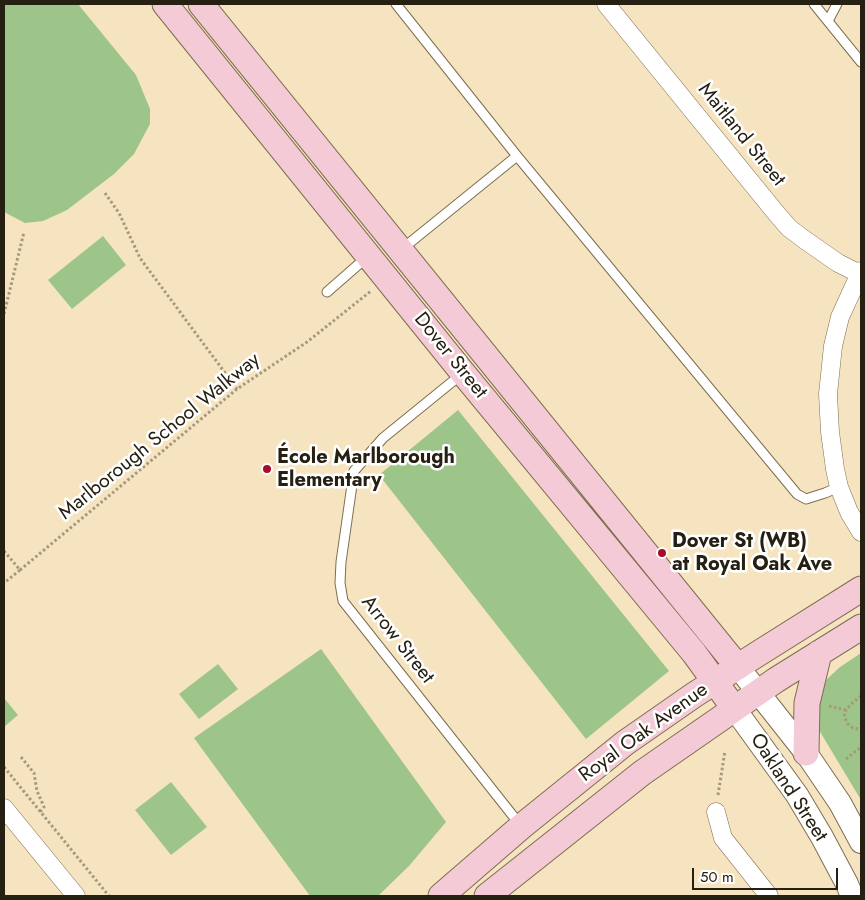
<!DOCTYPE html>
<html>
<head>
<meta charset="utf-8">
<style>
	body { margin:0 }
	#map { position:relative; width:865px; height:900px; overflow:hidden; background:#f6e4c1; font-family:Jost,sans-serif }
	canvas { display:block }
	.frame { position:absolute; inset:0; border:5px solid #262013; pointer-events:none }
	.scale { position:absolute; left:692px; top:868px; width:146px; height:22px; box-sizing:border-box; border:2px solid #262013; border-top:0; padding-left:6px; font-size:15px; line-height:18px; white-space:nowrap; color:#262013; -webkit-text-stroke:4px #fff; paint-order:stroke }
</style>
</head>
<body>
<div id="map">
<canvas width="865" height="900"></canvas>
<div class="frame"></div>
<div class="scale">50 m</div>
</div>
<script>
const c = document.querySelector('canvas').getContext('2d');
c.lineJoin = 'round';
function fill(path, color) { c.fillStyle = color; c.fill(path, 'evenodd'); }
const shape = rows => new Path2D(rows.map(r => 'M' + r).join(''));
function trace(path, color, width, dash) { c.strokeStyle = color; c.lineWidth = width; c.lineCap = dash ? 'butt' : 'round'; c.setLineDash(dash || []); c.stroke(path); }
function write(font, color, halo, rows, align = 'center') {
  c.font = font + ' Jost,sans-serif'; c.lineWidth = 5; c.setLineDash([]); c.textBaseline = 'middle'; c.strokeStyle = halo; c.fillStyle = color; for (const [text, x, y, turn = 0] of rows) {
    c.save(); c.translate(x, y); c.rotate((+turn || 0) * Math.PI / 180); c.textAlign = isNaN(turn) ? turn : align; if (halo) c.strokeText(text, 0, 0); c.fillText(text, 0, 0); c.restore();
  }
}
fill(shape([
	[4,4,78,4,136,75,150,109,150,124,134,154,114,174,67,210,43,221,25,223,4,212],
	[103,236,126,265,72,309,48,280],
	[458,410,669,671,586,739,379,475],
	[321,649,446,822,409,866,378,896,310,896,194,738],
	[861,653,861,800,819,730,816,720,816,710,825,681,840,667],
	[218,664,238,689,199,719,179,694],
	[4,698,18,715,4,727],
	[171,782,207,827,171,855,135,810]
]), '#9dc58a');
const service = shape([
	[396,4,517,156,797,494,806,499,825,493,839,487],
	[814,4,861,62],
	[828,21,837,4],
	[402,249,517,156],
	[327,292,367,257],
	[463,373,383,438,354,471,341,562,340,583,343,601,521,826]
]);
const minor = shape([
	[606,4,776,213,789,228,805,240,838,263,860,274],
	[861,271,840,317,833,346,828,394,830,432,835,469,839,487,849,512,861,532],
	[4,808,76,896],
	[716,812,723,838,769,896]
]);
const tertiary = shape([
	[738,667,806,753,840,803,861,842],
	[734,708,797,795,822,837,847,884,852,896]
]);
const secondary = shape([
	[165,4,463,373,694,653,734,708],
	[201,4,738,667],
	[806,753,807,703,819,653],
	[441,896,522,826,625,743,694,695,756,655,861,589],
	[487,896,642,773,776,680,861,627]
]);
trace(service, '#7e6e4e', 11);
trace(minor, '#7e6e4e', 19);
trace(tertiary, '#7e6e4e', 24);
trace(secondary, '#7e6e4e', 27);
trace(shape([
	[105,193,119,213,140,258,237,389],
	[4,314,24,232],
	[4,551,20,570,4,583],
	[20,570,237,389,307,342,371,291],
	[861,696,851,704,844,713,845,718,848,724,853,728,858,729,861,728],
	[829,706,846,710],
	[21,757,34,773,37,791,44,807,40,812],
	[846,759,861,747],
	[4,767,109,896],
	[718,795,725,751]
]), '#a5987d', 3, [2.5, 2.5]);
trace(service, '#fff', 9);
trace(minor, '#fff', 18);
trace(tertiary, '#fff', 22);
trace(secondary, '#f3cad6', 25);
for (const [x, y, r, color] of [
	[267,469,5,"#a60c2b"],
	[662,553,5,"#a60c2b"]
]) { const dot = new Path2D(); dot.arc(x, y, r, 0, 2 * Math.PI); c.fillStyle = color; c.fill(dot); trace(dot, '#fff', 2); }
write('20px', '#262013', '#fff', [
	["Maitland Street",741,135,51],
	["Dover Street",450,356,51],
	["Marlborough School Walkway",160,437,-39],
	["Arrow Street",397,640,52],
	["Royal Oak Avenue",644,733,-36],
	["Oakland Street",788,788,57]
]);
write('bold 20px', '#262013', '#fff', [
	["École Marlborough",277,458],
	["Elementary",277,481],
	["Dover St (WB)",672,542],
	["at Royal Oak Ave",672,565]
], 'left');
</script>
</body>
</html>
